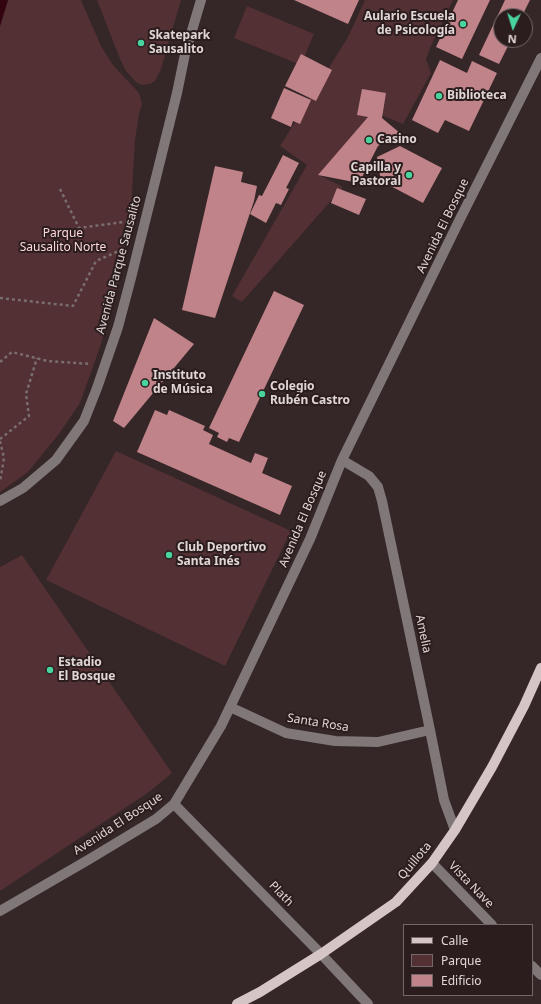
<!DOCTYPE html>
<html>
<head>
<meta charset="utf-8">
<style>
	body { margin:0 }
	#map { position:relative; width:541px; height:1004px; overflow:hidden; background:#352627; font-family:"Noto Sans",sans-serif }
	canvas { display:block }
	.legend { position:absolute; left:403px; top:924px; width:130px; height:72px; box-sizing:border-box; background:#2b1d1e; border:1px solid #736768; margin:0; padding:5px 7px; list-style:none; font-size:12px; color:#e0d6d6 }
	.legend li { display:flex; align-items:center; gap:8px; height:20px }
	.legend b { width:20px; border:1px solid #736768 }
	.north { position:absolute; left:493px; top:8px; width:40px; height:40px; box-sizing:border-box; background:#2b1d1e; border:1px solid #736768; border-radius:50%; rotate:184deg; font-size:11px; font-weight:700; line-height:16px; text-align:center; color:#e0d6d6 }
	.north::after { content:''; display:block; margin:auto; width:14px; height:18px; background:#49d49d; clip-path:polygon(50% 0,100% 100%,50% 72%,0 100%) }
</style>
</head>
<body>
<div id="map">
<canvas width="541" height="1004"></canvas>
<ul class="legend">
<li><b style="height:5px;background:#d6c5c6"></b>Calle</li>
<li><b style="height:11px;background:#523034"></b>Parque</li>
<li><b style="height:11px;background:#bf8389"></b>Edificio</li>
</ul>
<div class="north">N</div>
</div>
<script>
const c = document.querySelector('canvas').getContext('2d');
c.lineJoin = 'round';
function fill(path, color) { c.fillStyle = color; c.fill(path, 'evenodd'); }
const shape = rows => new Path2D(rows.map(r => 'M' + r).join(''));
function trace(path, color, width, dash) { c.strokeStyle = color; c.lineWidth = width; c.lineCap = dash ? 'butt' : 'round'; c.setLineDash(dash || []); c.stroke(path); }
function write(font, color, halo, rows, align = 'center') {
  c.font = font + ' "Noto Sans",sans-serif'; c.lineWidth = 4; c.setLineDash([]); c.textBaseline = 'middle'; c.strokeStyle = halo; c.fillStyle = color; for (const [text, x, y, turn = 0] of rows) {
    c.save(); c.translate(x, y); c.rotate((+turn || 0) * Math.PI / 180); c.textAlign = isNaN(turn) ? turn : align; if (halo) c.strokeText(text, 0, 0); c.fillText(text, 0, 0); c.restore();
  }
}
fill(shape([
	[8,0,81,0,101,46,113,65,139,93,142,104,139,114,135,140,131,211,120,277,101,344,80,403,59,434,28,472,0,492,0,26],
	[97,0,181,0,161,69,155,81,150,84,142,85,136,82,126,71,120,59],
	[365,0,453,0,431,46,426,59,431,73,403,124,376,113,319,175,343,187,242,302,232,296,307,165,280,146,348,37],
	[247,6,314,34,301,65,234,38],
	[116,451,291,531,225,666,46,580],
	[22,555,172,773,149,792,0,891,0,567]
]), '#523034');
fill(shape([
	[0,0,8,0,0,26]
]), '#340510');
fill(shape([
	[294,0,359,0,348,24],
	[458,0,490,0,462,59,436,47],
	[505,0,530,0,522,16,501,16,501,40,511,40,499,64,479,55],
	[301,54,332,70,316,101,285,86],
	[440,60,467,73,472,61,497,73,469,131,445,120,438,133,412,120],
	[284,88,311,100,300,124,293,121,291,127,271,118],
	[362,89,386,93,382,118,401,134,378,146,359,183,318,175,368,117,357,115],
	[400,146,442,168,423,203,381,181,377,157],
	[283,155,299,163,286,188,289,189,281,205,276,203,266,223,250,214,259,195,262,196],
	[215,166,243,172,241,182,257,186,254,201,215,318,182,310],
	[337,188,366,199,359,215,331,203],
	[274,291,304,305,239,442,229,438,227,442,217,437,219,433,209,428],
	[154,318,194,344,124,428,113,421],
	[155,410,167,415,169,410,205,426,203,430,213,435,209,444,251,463,255,453,268,458,262,473,292,486,280,515,137,452]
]), '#bf8389');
trace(shape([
	[60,189,79,228,131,221],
	[0,298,73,306,96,261,123,249],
	[0,362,12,352,47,361,91,364],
	[0,439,29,416,26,394,37,358],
	[0,441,4,458,0,482]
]), '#7a6d6e', 2.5, [3, 3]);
trace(shape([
	[342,460,369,476,378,487,382,501,430,730,444,800,455,830],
	[0,501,23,488,56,460,84,421,97,388,118,327,131,278,177,93,185,54,201,0],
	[230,707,286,733,335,741,378,742,430,730],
	[174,804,321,954,368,1004],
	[432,863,492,925],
	[0,911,88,860,156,819,174,804,221,726,310,539,342,460,460,219,541,58],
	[532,966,541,975]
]), '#807778', 10);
trace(shape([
	[237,1004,260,992,321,954,396,902,432,863,455,830,492,767,524,706,541,668]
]), '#d6c5c6', 10);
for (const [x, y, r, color] of [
	[463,24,4,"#49d49d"],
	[141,43,4,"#49d49d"],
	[439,96,4,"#49d49d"],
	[369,140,4,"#49d49d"],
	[409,175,4,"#49d49d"],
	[145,383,4,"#49d49d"],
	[262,394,4,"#49d49d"],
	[169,555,4,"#49d49d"],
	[50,670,4,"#49d49d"]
]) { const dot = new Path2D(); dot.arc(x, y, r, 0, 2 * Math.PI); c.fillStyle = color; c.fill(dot); trace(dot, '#2b1d1e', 1.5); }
write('bold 12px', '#e0d6d6', '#2b1d1e', [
	["Aulario Escuela",455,17,"right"],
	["de Psicología",455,31,"right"],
	["Skatepark",149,36],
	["Sausalito",149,50],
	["Biblioteca",447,96],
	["Casino",377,140],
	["Capilla y",401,168,"right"],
	["Pastoral",401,182,"right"],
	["Instituto",153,376],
	["de Música",153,390],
	["Colegio",270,387],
	["Rubén Castro",270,401],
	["Club Deportivo",177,548],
	["Santa Inés",177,562],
	["Estadio",58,663],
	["El Bosque",58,677]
], 'left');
write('12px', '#e0d6d6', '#2b1d1e', [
	["Avenida El Bosque",443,226,-64],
	["Avenida Parque Sausalito",119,265,-75],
	["Avenida El Bosque",303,519,-67],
	["Amelia",423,634,78],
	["Santa Rosa",318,723,9],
	["Avenida El Bosque",118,824,-33],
	["Quillota",415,861,-50],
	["Vista Nave",471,885,46],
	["Plath",281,894,46]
]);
write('12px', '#fcd7da', '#2b1d1e', [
	["Parque",63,234],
	["Sausalito Norte",63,248]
]);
</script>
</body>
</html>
